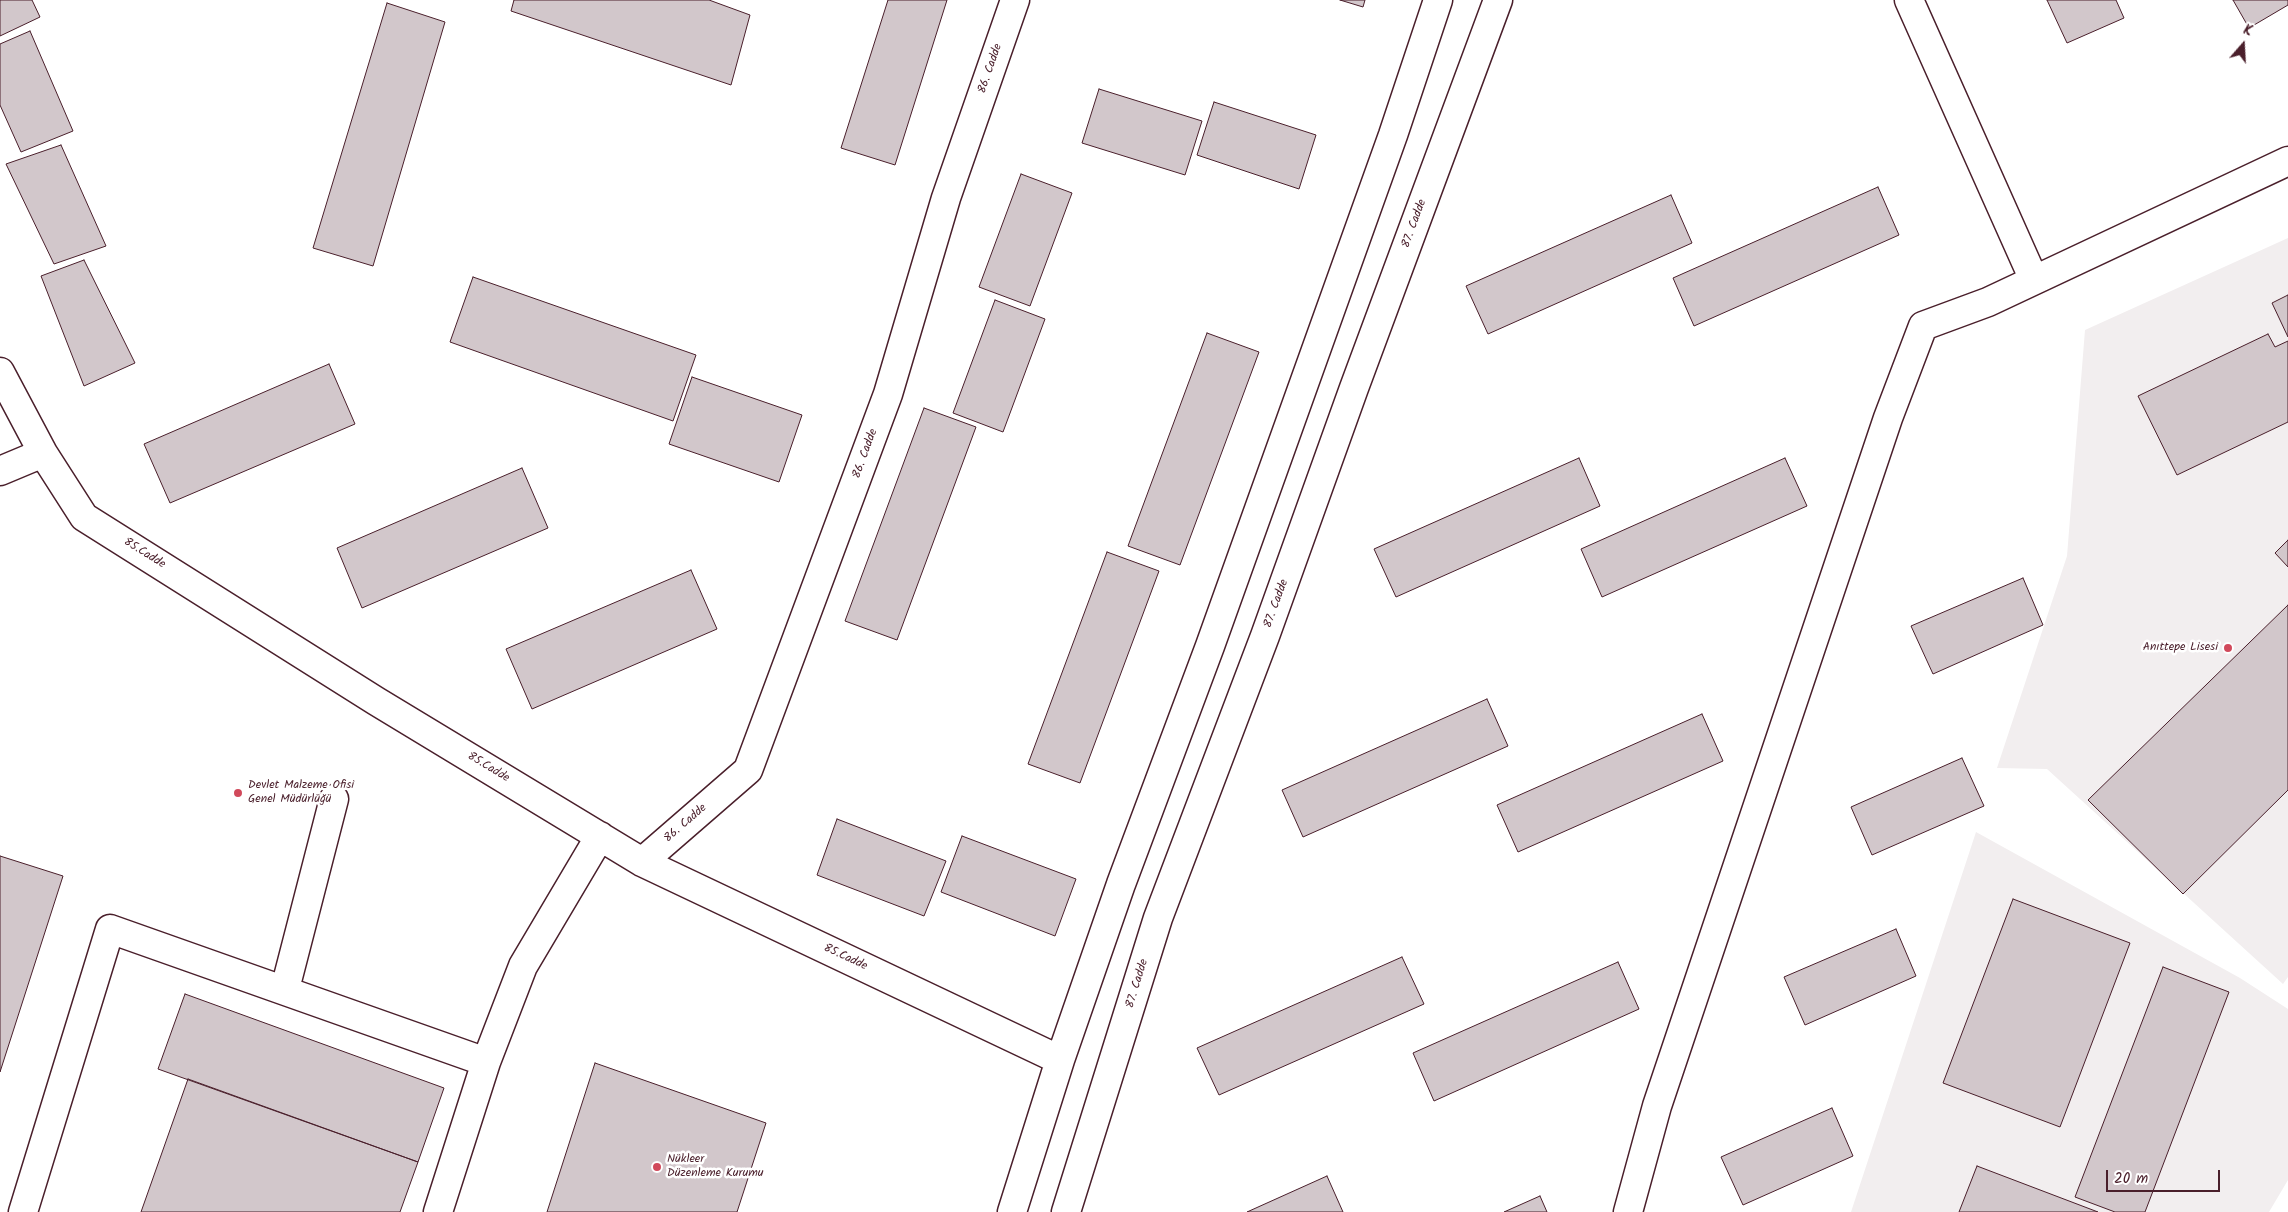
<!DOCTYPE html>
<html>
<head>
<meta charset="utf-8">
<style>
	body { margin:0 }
	#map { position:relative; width:2288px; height:1212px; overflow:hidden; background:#fff; font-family:Kalam,sans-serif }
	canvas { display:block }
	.north { position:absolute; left:2218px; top:20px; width:50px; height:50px; -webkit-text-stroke:4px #fff; paint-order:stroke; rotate:19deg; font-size:14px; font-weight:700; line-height:20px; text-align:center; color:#4a1f2b }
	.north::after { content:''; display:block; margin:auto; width:18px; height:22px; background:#4a1f2b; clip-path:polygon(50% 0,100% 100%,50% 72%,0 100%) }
	.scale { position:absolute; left:2106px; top:1170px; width:114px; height:22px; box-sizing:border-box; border:2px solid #4a1f2b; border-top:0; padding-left:6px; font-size:15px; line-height:18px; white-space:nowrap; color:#4a1f2b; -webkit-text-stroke:4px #fff; paint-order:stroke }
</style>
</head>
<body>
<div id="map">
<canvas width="2288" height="1212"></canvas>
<div class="north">K</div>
<div class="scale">20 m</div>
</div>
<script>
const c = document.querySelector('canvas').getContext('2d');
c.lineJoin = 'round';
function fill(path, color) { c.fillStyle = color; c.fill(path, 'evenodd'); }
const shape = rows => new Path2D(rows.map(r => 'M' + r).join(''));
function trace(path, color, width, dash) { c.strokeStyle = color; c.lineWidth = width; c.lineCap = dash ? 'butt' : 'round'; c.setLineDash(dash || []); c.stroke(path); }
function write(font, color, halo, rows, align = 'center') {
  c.font = font + ' Kalam,sans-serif'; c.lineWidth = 5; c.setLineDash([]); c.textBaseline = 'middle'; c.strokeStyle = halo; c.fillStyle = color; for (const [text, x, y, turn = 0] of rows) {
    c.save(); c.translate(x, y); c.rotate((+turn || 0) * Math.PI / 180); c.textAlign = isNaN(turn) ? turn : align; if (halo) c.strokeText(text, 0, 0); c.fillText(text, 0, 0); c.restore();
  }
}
fill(shape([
	[2288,238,2288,977,2283,984,2047,769,1997,768,2067,556,2085,330],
	[1976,832,2240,978,2288,1009,2288,1180,2269,1212,1851,1212]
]), '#f2eeef');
const building = shape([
	[0,0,32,0,40,17,0,36,0,0],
	[514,0,709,0,750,15,731,85,511,11,514,0],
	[888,0,947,0,895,165,841,148,888,0],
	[1340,0,1365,0,1363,7,1340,0],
	[2047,0,2116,0,2124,18,2067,43,2047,0],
	[2233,0,2288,0,2288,5,2249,28,2233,0],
	[387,3,445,22,373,266,313,248,387,3],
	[30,31,73,131,21,152,0,105,0,44,30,31],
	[1099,89,1202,121,1185,175,1082,143,1099,89],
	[1214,102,1316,135,1299,189,1197,155,1214,102],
	[61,145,106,246,54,264,6,164,61,145],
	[1021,174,1072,193,1030,306,979,287,1021,174],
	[1878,187,1899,235,1694,326,1673,278,1878,187],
	[1671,195,1692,243,1488,334,1466,286,1671,195],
	[84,260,135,363,84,386,41,276,84,260],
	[473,277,696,355,673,421,450,342,473,277],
	[2288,295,2288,337,2272,303,2288,295],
	[995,300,1045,319,1003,432,953,413,995,300],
	[1207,333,1259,352,1180,565,1128,546,1207,333],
	[2268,334,2275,347,2288,341,2288,422,2177,475,2138,396,2268,334],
	[329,364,355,424,170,503,144,444,329,364],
	[692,377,802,415,779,482,669,444,692,377],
	[924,408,976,427,897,640,845,621,924,408],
	[1579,458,1600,506,1396,597,1374,549,1579,458],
	[1785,458,1807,506,1602,597,1581,549,1785,458],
	[522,468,548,528,362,608,337,548,522,468],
	[2288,540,2288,567,2275,553,2288,540],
	[1107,552,1159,571,1080,783,1028,764,1107,552],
	[691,570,717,629,532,709,506,649,691,570],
	[2023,578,2043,625,1933,674,1911,626,2023,578],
	[2288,605,2288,790,2183,894,2088,800,2288,605],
	[1487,699,1508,746,1303,837,1282,790,1487,699],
	[1702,714,1723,761,1518,852,1497,805,1702,714],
	[1962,758,1984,806,1872,855,1851,807,1962,758],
	[837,819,946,861,924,916,817,875,837,819],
	[962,836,1076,879,1055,936,941,892,962,836],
	[0,856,63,876,0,1072,0,856],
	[2013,899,2130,943,2060,1127,1943,1083,2013,899],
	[1896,929,1916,976,1805,1025,1784,977,1896,929],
	[1402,957,1424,1004,1219,1095,1197,1048,1402,957],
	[1618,962,1639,1009,1434,1101,1413,1053,1618,962],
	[2163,967,2229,992,2145,1212,2115,1212,2075,1197,2163,967],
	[185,994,444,1088,418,1162,158,1069,185,994],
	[595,1063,766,1123,737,1212,547,1212,595,1063],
	[188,1079,418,1162,400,1212,141,1212,188,1079],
	[1832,1108,1853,1156,1743,1205,1721,1157,1832,1108],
	[1977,1166,2098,1212,1959,1212,1977,1166],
	[1327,1176,1343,1212,1247,1212,1327,1176],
	[1540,1196,1547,1212,1504,1212,1540,1196]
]);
fill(building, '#d2c7cb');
trace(building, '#4a1f2b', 1);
const minor = shape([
	[1909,0,2034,280],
	[0,372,43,453,84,517,376,701,642,862,1060,1060],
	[0,471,43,453],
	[642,862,748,770,888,394,946,198,1015,0],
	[285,989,334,799],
	[23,1212,110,929,486,1062],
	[438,1212,486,1062,523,966,600,836],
	[1012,1212,1060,1060,1121,884,1210,646,1393,135,1438,0],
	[1066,1212,1158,918,1265,636,1354,388,1498,0],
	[1628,1212,1657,1106,1888,418,1923,326,1988,302,2288,161]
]);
trace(minor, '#4a1f2b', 31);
trace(minor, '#fff', 28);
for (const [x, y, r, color] of [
	[2228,648,5,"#d1495b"],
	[238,793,5,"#d1495b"],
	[657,1167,5,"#d1495b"]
]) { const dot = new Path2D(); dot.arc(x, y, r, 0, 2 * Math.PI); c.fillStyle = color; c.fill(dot); trace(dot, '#fff', 2); }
write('12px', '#4a1f2b', '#fff', [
	["86. Cadde",991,69,-71],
	["87. Cadde",1415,224,-70],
	["86. Cadde",866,454,-70],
	["85.Cadde",144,554,32],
	["87. Cadde",1277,604,-70],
	["85.Cadde",488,768,31],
	["86. Cadde",686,824,-41],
	["85.Cadde",845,958,25],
	["87. Cadde",1138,984,-73]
]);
write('12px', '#4a1f2b', '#fff', [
	["Anıttepe Lisesi",2218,648,"right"],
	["Devlet Malzeme Ofisi",248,786],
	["Genel Müdürlüğü",248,800],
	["Nükleer",667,1160],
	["Düzenleme Kurumu",667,1174]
], 'left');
</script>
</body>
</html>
